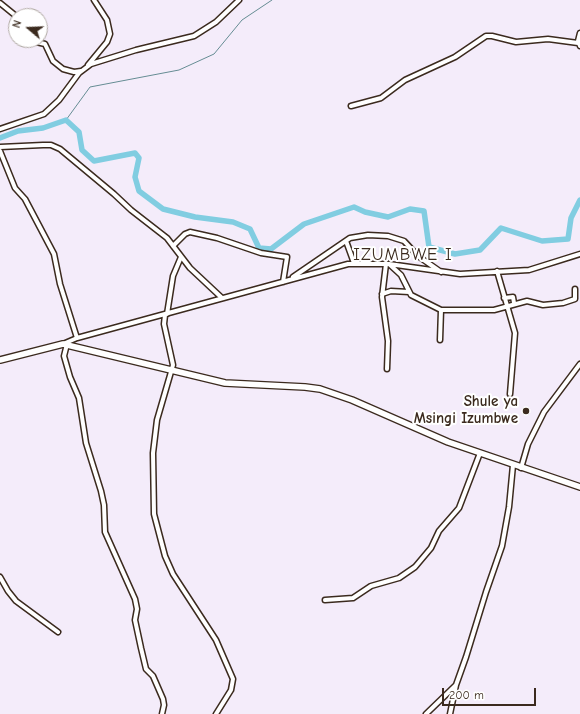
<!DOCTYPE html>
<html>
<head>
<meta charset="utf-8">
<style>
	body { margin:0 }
	#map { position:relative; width:580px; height:714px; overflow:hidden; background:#f4ecfa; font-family:"Comic Neue",sans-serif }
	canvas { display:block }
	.north { position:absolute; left:8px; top:8px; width:40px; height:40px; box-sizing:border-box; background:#fff; border:1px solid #b1aaa5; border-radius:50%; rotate:289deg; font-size:11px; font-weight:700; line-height:16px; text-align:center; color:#3b2a1e }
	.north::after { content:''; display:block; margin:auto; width:14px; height:18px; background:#3b2a1e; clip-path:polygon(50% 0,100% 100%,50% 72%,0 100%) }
	.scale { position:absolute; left:442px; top:688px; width:94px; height:18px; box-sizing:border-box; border:2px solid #3b2a1e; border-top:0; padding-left:5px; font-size:12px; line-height:14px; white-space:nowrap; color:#3b2a1e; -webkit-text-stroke:3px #fff; paint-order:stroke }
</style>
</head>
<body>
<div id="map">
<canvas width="580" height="714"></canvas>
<div class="north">N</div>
<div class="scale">200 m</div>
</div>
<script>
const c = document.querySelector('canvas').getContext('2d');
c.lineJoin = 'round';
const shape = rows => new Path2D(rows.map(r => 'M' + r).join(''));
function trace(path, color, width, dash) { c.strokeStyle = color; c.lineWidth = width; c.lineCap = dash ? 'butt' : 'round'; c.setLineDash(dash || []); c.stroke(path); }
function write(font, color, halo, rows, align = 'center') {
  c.font = font + ' "Comic Neue",sans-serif'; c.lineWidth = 4; c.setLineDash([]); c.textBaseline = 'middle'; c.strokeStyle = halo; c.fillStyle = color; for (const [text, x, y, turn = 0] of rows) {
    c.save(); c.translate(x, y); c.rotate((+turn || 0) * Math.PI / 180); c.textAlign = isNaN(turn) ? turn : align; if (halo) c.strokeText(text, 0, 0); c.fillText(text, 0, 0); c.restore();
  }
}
trace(shape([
	[66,120,90,87,179,70,214,54,242,20,272,0]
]), '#658c93', 1);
trace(shape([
	[0,138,18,131,43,128,66,120,79,132,82,150,94,161,135,153,139,158,135,177,139,191,163,209,195,217,233,222,250,229,259,248,271,249,304,224,354,207,365,212,388,217,410,209,424,211,429,247,455,254,480,250,501,228,542,241,568,239,571,218,580,200]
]), '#81cde1', 5.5);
const minor = shape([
	[0,3,16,16],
	[580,33,578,41,580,46],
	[28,40,45,44,53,61,63,69,74,72,81,71],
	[88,65,107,42,110,34,107,20,94,0],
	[351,106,381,98,405,80,455,57,486,36,492,36,516,42,548,39,578,43],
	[0,129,44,114,59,100,79,73,91,64,136,50,194,36,216,22,239,0],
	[0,147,43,145,51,145,60,149,114,194,131,210,167,238,190,268,222,298],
	[0,151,15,188,25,199,54,254,60,284,77,338],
	[346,241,354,263],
	[173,246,185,234,190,232,217,238,261,253,287,257,283,282],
	[386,264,382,297,388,341,387,369],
	[389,264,401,275,411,295,441,310,494,310,527,301,543,305,563,303,575,299,575,289],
	[497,271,515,333,510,394],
	[293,277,350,238,368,235,388,236,404,241,418,256,441,272],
	[382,294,391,291,409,292],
	[504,298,513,297,514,303],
	[167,314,173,276,181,257],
	[165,315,164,324,173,365,157,420,153,453,154,514,165,556,173,574,216,640,233,679,231,690,216,714],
	[440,340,441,310],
	[63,344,77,338,348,264,389,264,460,274,529,270,580,254],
	[67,344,64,356,70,377,79,398,86,443,101,491,104,505,105,532,135,599,137,609,135,620,141,648,146,669,153,676,163,699,164,705,162,714],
	[521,468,528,444,544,412,580,364],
	[0,577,8,591,16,601,58,632],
	[325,600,353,598,371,586,399,578,415,567,431,548,439,531,459,508,480,453],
	[426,714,456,685,466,657,486,592,502,546,509,507,513,465],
	[450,714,456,685]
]);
const major = shape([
	[0,360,63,344,225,383,305,387,320,389,352,400,448,442,580,487]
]);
trace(minor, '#3b2a1e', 7);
trace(major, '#3b2a1e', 8);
trace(minor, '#fff', 4);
trace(major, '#fff', 5.5);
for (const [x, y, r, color] of [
	[526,411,4,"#3b2a1e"]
]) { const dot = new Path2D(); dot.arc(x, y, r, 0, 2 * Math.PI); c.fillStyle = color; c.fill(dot); trace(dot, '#fff', 1.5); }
write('bold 15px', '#3b2a1e', '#fff', [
	["Shule ya",518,402],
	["Msingi Izumbwe",518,419]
], 'right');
c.letterSpacing = '1px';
write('17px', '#3b2a1e', '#fff', [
	["IZUMBWE I",403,255]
]);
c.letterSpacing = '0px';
</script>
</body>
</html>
